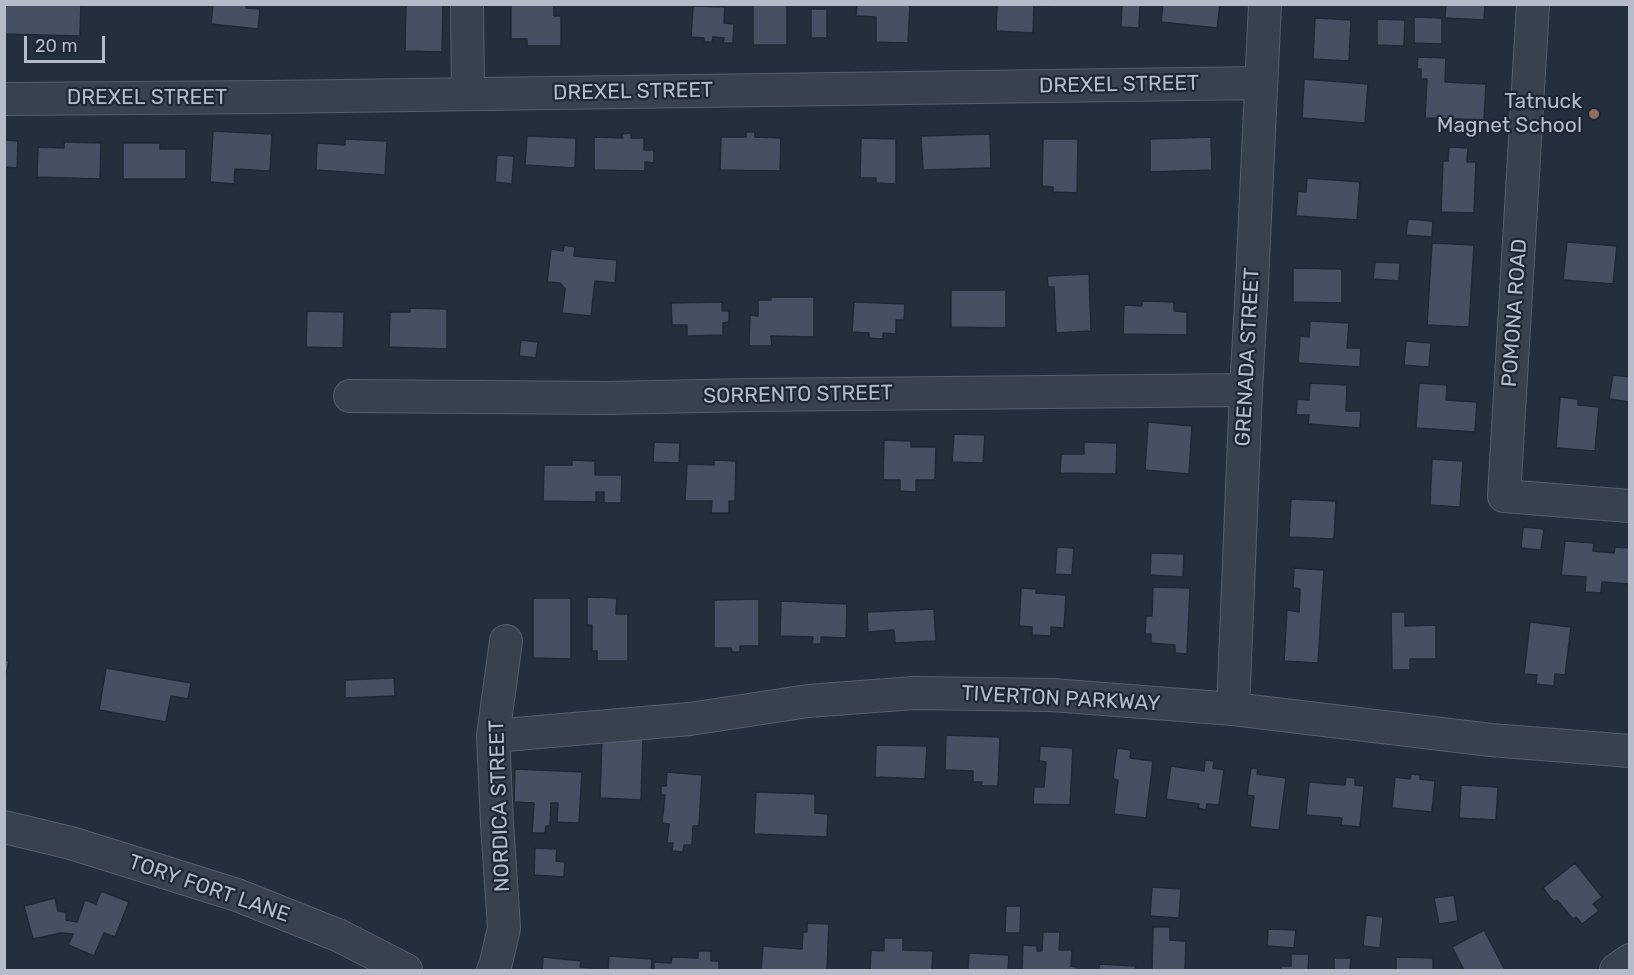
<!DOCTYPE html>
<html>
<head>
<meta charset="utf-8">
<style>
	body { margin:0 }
	#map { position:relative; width:1634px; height:975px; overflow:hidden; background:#242f3e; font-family:Rubik,sans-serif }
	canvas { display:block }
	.frame { position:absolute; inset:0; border:6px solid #b4bcc9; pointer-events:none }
	.scale { position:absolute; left:24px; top:36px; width:81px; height:27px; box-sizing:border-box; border:3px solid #b4bcc9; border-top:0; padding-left:8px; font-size:18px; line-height:21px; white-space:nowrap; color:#b4bcc9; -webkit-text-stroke:4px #1d2633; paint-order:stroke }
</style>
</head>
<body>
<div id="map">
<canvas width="1634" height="975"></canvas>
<div class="frame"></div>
<div class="scale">20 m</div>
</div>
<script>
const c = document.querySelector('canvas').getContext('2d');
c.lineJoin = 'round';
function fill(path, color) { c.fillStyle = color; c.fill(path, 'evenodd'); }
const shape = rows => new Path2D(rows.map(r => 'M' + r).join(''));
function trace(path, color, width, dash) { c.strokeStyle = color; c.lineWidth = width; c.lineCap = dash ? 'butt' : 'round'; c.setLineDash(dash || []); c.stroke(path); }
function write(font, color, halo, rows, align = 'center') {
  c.font = font + ' Rubik,sans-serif'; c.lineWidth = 4.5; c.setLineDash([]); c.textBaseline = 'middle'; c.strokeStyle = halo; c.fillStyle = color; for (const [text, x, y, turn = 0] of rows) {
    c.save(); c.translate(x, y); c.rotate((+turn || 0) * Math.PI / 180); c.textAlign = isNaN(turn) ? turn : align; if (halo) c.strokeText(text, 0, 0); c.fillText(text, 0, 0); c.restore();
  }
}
const building = shape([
	[4,4,81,4,80,36,4,34,4,4],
	[213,4,247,4,246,8,260,9,258,29,211,24,213,4],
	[406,4,443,4,442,52,405,51,406,4],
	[511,4,554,4,554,16,561,16,561,46,527,46,527,39,511,39,511,4],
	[753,4,787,4,787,45,753,45,753,4],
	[857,4,910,4,908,43,876,42,876,17,856,16,857,4],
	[997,4,1050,4,1050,6,1034,5,1033,33,996,31,997,4],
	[1122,4,1140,4,1139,28,1121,27,1122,4],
	[1163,4,1220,4,1217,28,1161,22,1163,4],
	[1446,4,1485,4,1484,20,1445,18,1446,4],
	[693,6,725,7,724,23,734,24,733,43,723,43,724,38,713,37,712,42,704,42,704,38,691,37,693,6],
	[811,9,827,9,827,38,811,38,811,9],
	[1414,17,1442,18,1442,44,1414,43,1414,17],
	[1315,18,1351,20,1349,61,1313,59,1315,18],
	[1377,19,1405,20,1404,46,1377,45,1377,19],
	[1418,57,1446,58,1445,82,1486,84,1484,120,1425,118,1427,79,1421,79,1421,69,1417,69,1418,57],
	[1304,79,1368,84,1365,123,1302,118,1304,79],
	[213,131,272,134,270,171,235,169,234,184,210,182,213,131],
	[746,132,755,132,755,137,781,138,780,171,720,170,721,137,746,137,746,132],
	[631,133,631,138,644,138,644,150,654,150,654,163,645,162,645,171,594,170,594,137,623,138,622,134,631,133],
	[990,134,991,168,923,170,921,136,990,134],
	[527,136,576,138,575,168,525,165,527,136],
	[1211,137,1212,170,1150,172,1150,139,1211,137],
	[861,138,896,139,896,184,876,183,876,178,860,178,861,138],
	[345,139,387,141,385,175,316,170,317,143,345,145,345,139],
	[1043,139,1078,139,1077,193,1053,192,1053,187,1042,186,1043,139],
	[4,140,18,141,17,168,4,167,4,140],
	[64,142,101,143,100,179,37,177,38,147,64,148,64,142],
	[123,143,160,143,160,149,186,149,186,179,123,179,123,143],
	[1449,147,1468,148,1467,162,1476,162,1474,213,1441,212,1443,161,1448,161,1449,147],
	[497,155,514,156,512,184,495,182,497,155],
	[1307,178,1360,182,1357,220,1296,216,1298,191,1306,192,1307,178],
	[1408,219,1433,221,1432,237,1406,235,1408,219],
	[1567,242,1617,246,1613,284,1563,280,1567,242],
	[1432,243,1474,245,1469,327,1427,325,1432,243],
	[564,245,575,247,574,256,617,260,615,283,595,281,591,316,562,313,565,289,560,283,547,282,551,249,563,251,564,245],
	[1375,262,1400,263,1399,281,1373,279,1375,262],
	[1293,268,1342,269,1342,303,1293,302,1293,268],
	[1089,274,1091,331,1056,333,1054,287,1048,287,1047,276,1089,274],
	[951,290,1006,290,1006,328,951,327,951,290],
	[771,297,814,297,814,337,771,336,772,346,749,346,750,315,758,316,758,300,771,300,771,297],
	[1142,301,1174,302,1174,311,1187,312,1187,335,1123,334,1124,305,1142,306,1142,301],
	[722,302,722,311,729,311,729,322,723,323,723,335,687,336,687,325,672,325,671,303,722,302],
	[854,302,905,304,904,320,896,320,896,334,883,333,883,339,869,338,869,333,852,332,854,302],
	[410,308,447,309,447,349,389,347,390,312,410,312,410,308],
	[307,311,344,312,343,348,306,347,307,311],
	[1310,321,1349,323,1347,348,1361,348,1360,367,1298,363,1300,336,1309,337,1310,321],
	[521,340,538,342,536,358,519,356,521,340],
	[1406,341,1431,343,1429,367,1404,365,1406,341],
	[1613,375,1630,377,1630,402,1609,399,1613,375],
	[1310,383,1347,385,1346,411,1361,411,1360,428,1308,424,1309,415,1296,415,1297,399,1309,400,1310,383],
	[1419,383,1447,385,1446,400,1477,402,1475,432,1416,428,1419,383],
	[1560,397,1578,399,1578,405,1599,407,1595,451,1556,448,1560,397],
	[1148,422,1192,426,1189,474,1145,470,1148,422],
	[954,434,985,435,983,463,952,462,954,434],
	[884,440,911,441,911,447,936,447,935,480,916,480,916,492,900,491,900,480,883,480,884,440],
	[654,442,680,443,679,463,653,462,654,442],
	[1084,442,1117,443,1116,474,1060,473,1061,454,1084,454,1084,442],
	[1432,459,1463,461,1460,507,1430,505,1432,459],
	[572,460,595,461,595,475,622,475,621,503,604,503,604,492,596,492,596,502,543,501,544,465,572,465,572,460],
	[714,460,736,461,735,501,729,501,729,513,711,513,712,501,685,501,687,464,714,465,714,460],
	[1291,499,1336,501,1334,539,1289,537,1291,499],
	[1523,527,1544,529,1541,550,1521,548,1523,527],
	[1565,541,1594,543,1593,551,1614,553,1615,547,1630,548,1630,584,1602,582,1601,593,1585,592,1586,577,1561,575,1565,541],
	[1057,547,1074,548,1072,575,1055,574,1057,547],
	[1151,553,1184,554,1183,577,1150,575,1151,553],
	[1294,568,1324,570,1318,663,1284,661,1287,610,1299,612,1300,589,1293,588,1294,568],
	[1153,587,1190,588,1187,654,1175,653,1175,645,1151,643,1151,634,1145,634,1146,616,1152,616,1153,587],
	[1021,588,1036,589,1036,593,1066,595,1064,628,1051,627,1051,636,1032,635,1032,627,1019,626,1021,588],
	[587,597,617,598,616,614,628,614,628,661,597,661,597,651,592,651,592,625,587,625,587,597],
	[533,598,571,598,571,659,533,658,533,598],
	[759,599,759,646,740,646,740,652,732,652,731,648,714,648,714,600,759,599],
	[781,601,847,604,846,638,821,637,821,644,812,644,813,637,780,636,781,601],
	[934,609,936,641,895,643,894,630,868,632,867,612,934,609],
	[1391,612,1405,612,1405,626,1436,625,1436,659,1410,659,1410,670,1392,670,1391,612],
	[1530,622,1571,627,1565,675,1555,674,1554,686,1536,684,1537,675,1524,674,1530,622],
	[4,660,9,661,4,685,4,660],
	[106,668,191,683,188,699,171,696,166,722,99,710,106,668],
	[394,678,395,696,345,698,345,680,394,678],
	[946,735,1000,737,998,786,981,786,982,782,973,782,973,771,945,770,946,735],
	[602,738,643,739,641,800,600,798,602,738],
	[876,745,927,746,925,779,875,777,876,745],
	[1040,746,1073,748,1070,805,1033,804,1034,787,1044,787,1046,762,1039,761,1040,746],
	[1117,748,1131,750,1130,758,1153,761,1146,818,1114,814,1118,780,1113,779,1117,748],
	[1205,760,1214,761,1213,768,1224,770,1219,805,1207,804,1206,810,1198,808,1199,804,1166,799,1171,766,1204,771,1205,760],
	[1251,768,1258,769,1257,774,1286,778,1279,830,1250,827,1254,796,1247,795,1251,768],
	[515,769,582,772,579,823,557,822,558,803,551,803,550,826,546,826,545,833,532,833,534,803,514,802,515,769],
	[667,772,702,775,699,826,693,826,692,845,684,845,683,852,672,851,673,843,667,843,669,824,662,823,665,795,661,795,661,786,666,786,667,772],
	[1411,774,1420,775,1420,779,1435,781,1432,812,1392,808,1395,777,1410,779,1411,774],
	[1346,777,1355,778,1355,785,1364,786,1360,827,1341,825,1342,818,1306,815,1309,782,1345,785,1346,777],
	[1461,785,1498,787,1496,820,1459,818,1461,785],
	[756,792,815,794,815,813,828,814,827,837,754,834,756,792],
	[535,848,557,849,556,861,565,862,564,877,534,875,535,848],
	[1575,863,1602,897,1593,904,1599,911,1582,924,1576,917,1573,919,1557,900,1554,902,1543,888,1575,863],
	[1152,887,1181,889,1179,918,1150,916,1152,887],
	[101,891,129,902,115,937,104,933,94,956,68,945,73,934,61,933,33,939,24,906,55,898,58,911,66,912,66,920,77,922,85,900,96,904,101,891],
	[1454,895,1458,921,1439,924,1434,898,1454,895],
	[1006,906,1021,906,1020,933,1005,933,1006,906],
	[1366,915,1383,917,1380,948,1363,946,1366,915],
	[807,923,829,924,827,970,761,970,763,946,802,949,803,932,807,932,807,923],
	[1153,927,1170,927,1170,940,1186,941,1185,970,1152,970,1153,927],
	[1268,929,1296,930,1294,948,1267,946,1268,929],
	[1484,930,1505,970,1464,970,1452,947,1484,930],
	[1043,932,1060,932,1059,950,1072,950,1071,966,1077,967,1077,970,1022,970,1023,945,1037,946,1037,951,1042,951,1043,932],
	[884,938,903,938,903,950,933,951,932,970,870,970,871,950,884,951,884,938],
	[698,951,711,951,711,961,719,961,719,970,654,970,654,962,671,963,672,957,698,958,698,951],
	[969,953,1009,955,1008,970,968,970,969,953],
	[1291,954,1309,954,1308,970,1281,970,1281,966,1291,966,1291,954],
	[609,956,652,959,651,970,608,970,609,956],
	[543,957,581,961,580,967,591,968,590,970,542,970,543,957],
	[1396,957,1433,958,1433,970,1396,970,1396,957],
	[1334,958,1351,958,1350,970,1334,970,1334,958],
	[1099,964,1136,966,1135,970,1099,970,1099,964]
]);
fill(building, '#455162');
trace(building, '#1f2835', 1.5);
const street = shape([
	[467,4,468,94],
	[1533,4,1504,496,1630,506],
	[4,99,271,97,1261,83],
	[350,396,607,398,750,395,1246,390],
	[1233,709,1246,390,1251,303,1265,4],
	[493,736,690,719,808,701,914,693,1052,695,1233,709,1491,740,1630,751],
	[4,827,71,843,237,895,340,936,406,970],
	[493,970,495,967,504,928,497,823,493,736,506,641],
	[1616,970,1630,960]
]);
trace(street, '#565f6c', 34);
trace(street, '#38414e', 32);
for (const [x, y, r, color] of [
	[1594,114,6,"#8d6e63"]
]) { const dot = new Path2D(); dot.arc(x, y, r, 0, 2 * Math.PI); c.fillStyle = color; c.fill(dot); trace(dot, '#1d2633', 2); }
write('21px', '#b4bcc9', '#1d2633', [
	["DREXEL STREET",1119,85,-1],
	["DREXEL STREET",633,92,-1],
	["DREXEL STREET",147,98],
	["POMONA ROAD",1515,313,-86],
	["GRENADA STREET",1248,357,-87],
	["SORRENTO STREET",798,395,-1],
	["TIVERTON PARKWAY",1061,699,3],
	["NORDICA STREET",500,806,-92],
	["TORY FORT LANE",209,889,19]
]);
write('21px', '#b4bcc9', '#1d2633', [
	["Tatnuck",1582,102],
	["Magnet School",1582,126]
], 'right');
</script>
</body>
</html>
